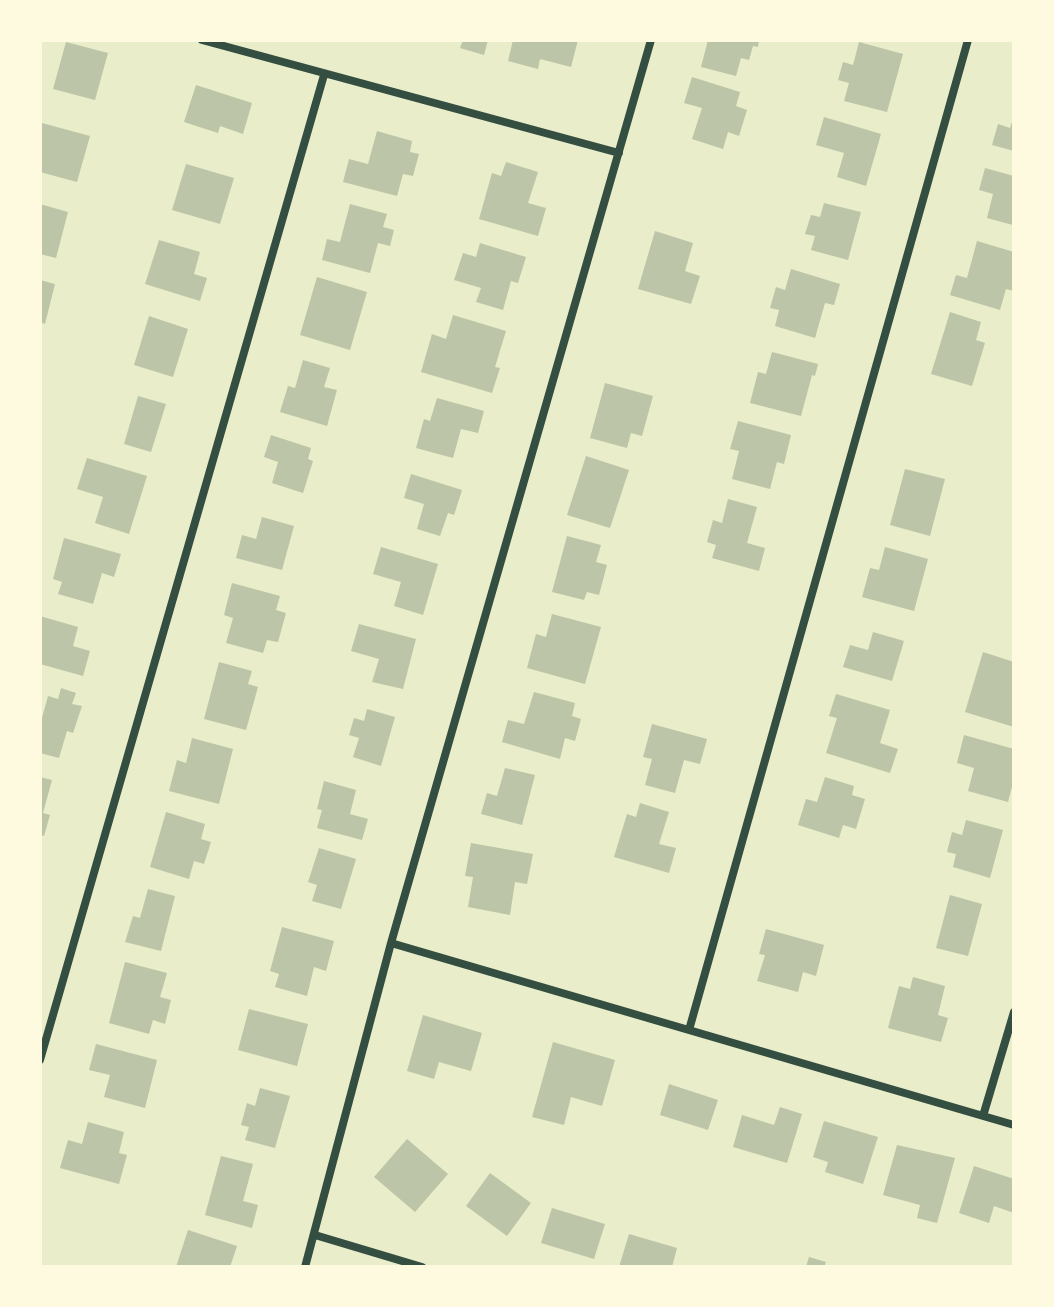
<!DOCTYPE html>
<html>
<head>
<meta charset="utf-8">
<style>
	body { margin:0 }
	#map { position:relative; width:1054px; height:1307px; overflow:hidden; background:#e9edc9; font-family:Montserrat,sans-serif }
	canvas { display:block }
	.frame { position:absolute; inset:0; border:42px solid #fefae0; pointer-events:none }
</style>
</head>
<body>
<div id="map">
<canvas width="1054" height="1307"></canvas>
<div class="frame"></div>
</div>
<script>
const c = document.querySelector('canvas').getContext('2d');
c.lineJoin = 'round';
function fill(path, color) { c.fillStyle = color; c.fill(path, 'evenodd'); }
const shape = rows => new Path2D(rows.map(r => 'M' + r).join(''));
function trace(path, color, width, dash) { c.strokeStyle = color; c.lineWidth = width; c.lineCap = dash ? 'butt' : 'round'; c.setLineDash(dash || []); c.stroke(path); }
fill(shape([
	[463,40,488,40,484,55,460,48],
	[513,40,578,40,571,67,540,59,538,69,508,61],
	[708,40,759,40,758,47,753,46,749,60,741,58,736,76,701,67],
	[66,42,108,53,95,100,53,89],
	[859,42,903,54,887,112,844,101,849,83,838,80,843,62,853,65],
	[692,77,740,92,736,106,747,110,739,136,728,132,723,149,692,139,702,108,684,103],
	[196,85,252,103,243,134,220,126,218,133,184,122],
	[1014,116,1014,151,992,145,998,124,1010,128],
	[824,117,881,134,866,186,837,177,844,153,816,145],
	[42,123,90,136,77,182,40,172],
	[377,131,412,141,410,152,419,154,413,176,403,174,397,196,343,182,349,159,368,164],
	[506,162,538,172,528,203,546,208,538,236,479,219,492,173,501,176],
	[186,164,234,178,220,224,172,210],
	[985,168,1014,176,1013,225,987,218,993,194,979,190],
	[824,203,861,212,848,260,811,250,815,236,805,234,811,215,820,217],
	[40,204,68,212,56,258,40,254],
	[350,204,387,214,383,227,394,230,390,246,378,243,370,273,322,260,327,239,340,242],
	[655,231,693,243,685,271,700,276,691,304,638,289],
	[159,240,200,252,194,274,207,278,200,301,145,284],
	[977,241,1014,252,1012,268,1014,269,1014,291,1006,289,1000,310,950,295,956,275,967,278],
	[480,243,526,257,518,283,511,281,503,310,476,302,481,288,454,280,463,253,476,257],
	[791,269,840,284,834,305,825,303,815,338,775,326,779,310,770,308,776,287,785,290],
	[317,277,367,292,350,350,300,335],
	[40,280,55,284,45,324,40,322],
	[950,312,981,322,976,340,985,343,972,386,931,374],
	[453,315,506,331,495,367,500,368,492,393,421,372,432,334,446,339],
	[149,316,188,329,173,377,134,365],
	[772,352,818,364,815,376,812,375,801,416,750,403,758,372,766,374],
	[303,360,330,368,324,387,337,390,327,426,280,412,288,386,295,388],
	[605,383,653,396,642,436,631,433,627,448,590,438],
	[138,396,166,404,151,452,124,444],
	[437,398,484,411,478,433,461,429,453,458,416,448,424,419,430,421],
	[738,421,791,435,784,464,777,462,770,489,732,479,739,451,730,449],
	[271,435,311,448,308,459,313,461,303,493,272,483,278,462,264,457],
	[586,456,629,470,610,528,567,515],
	[87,458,147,476,129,534,95,523,103,497,77,489],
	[905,469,945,479,930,536,890,525],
	[411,474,462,490,454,515,448,513,440,536,417,529,424,504,404,498],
	[728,499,757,507,747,543,765,548,759,571,712,558,716,545,707,542,713,520,722,523],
	[262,517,294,526,282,570,236,558,242,535,256,539],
	[567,536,601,545,596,562,607,565,599,595,587,592,584,600,552,592],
	[64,538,121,554,114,577,102,573,93,604,58,594,62,582,53,579],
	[381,547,438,564,423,615,394,606,401,582,373,574],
	[885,547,928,559,914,611,862,597,870,568,879,570],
	[232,583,280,596,276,610,286,613,278,642,267,640,263,653,226,643,233,618,224,615],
	[552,614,601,627,585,684,527,668,536,634,546,637],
	[40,616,78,627,73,646,90,651,83,676,40,664],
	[359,624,416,639,403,689,372,682,379,659,351,651],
	[873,632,904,641,892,681,843,667,850,645,868,650],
	[983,652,1014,662,1014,727,965,712],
	[219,662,252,671,248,684,258,687,246,730,204,719],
	[61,688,76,693,72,704,82,706,73,733,67,731,59,758,40,753,40,725,48,696,58,699],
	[534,692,575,703,572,716,581,719,575,741,565,738,560,759,502,742,508,720,524,724],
	[836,694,890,710,880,743,898,749,890,773,826,753,837,718,829,716],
	[367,709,395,717,381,766,353,757,359,738,349,735,354,718,364,721],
	[652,724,707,739,700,764,684,760,675,793,645,785,652,759,643,757],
	[964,735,1014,749,1014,779,1008,802,968,791,974,768,957,763],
	[192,738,233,749,219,804,169,791,177,760,186,763],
	[505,768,535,775,522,825,481,814,487,793,497,796],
	[40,777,52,780,43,813,50,815,44,836,40,835],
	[825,777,854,786,852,795,865,799,856,829,843,825,839,838,798,825,806,799,817,802],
	[324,781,356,790,350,814,368,819,362,840,317,828,322,810,317,809],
	[640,803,669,812,659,844,676,848,669,873,614,857,627,814,636,817],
	[166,812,205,824,201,839,211,842,204,864,194,861,189,879,150,867],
	[966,820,1003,830,990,878,953,867,956,854,947,852,952,832,962,835],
	[471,843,533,854,527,884,515,882,510,915,468,907,473,877,465,876],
	[319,848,356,859,341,909,312,901,317,885,308,882],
	[148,889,175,896,161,951,125,942,133,916,140,918],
	[950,895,982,904,968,956,936,948],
	[282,927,334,941,326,971,314,967,307,996,275,987,279,974,270,971],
	[766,929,824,945,816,976,803,972,798,992,757,981,765,955,759,954],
	[125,962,167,973,160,997,171,1000,165,1024,153,1020,149,1034,109,1023],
	[913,977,945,986,938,1015,948,1018,941,1042,888,1028,899,986,910,989],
	[249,1009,308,1024,297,1066,238,1050],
	[423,1015,482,1033,471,1071,439,1062,434,1079,407,1071],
	[553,1042,615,1060,602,1106,571,1097,564,1125,532,1117],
	[96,1044,157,1060,145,1108,104,1097,110,1075,89,1070],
	[669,1084,718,1100,708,1130,660,1115],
	[260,1088,290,1096,275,1148,245,1140,249,1127,241,1125,247,1103,255,1106],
	[780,1107,802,1114,787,1163,733,1147,742,1115,774,1125],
	[824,1121,878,1137,863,1184,825,1172,828,1162,813,1157],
	[88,1122,124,1132,119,1153,127,1155,119,1184,60,1168,68,1140,82,1144],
	[407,1139,448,1174,415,1212,374,1177],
	[897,1145,955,1158,937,1223,917,1218,920,1205,883,1195],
	[221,1156,253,1164,243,1201,258,1205,252,1228,205,1215],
	[974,1166,1014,1179,1014,1213,994,1206,989,1223,959,1213],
	[490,1173,531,1203,507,1236,466,1206],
	[552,1208,605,1224,594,1259,541,1243],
	[188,1230,237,1246,230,1267,176,1267],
	[629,1234,677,1248,672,1267,619,1267],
	[809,1257,826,1262,824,1267,806,1267]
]), '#bcc5a7');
trace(shape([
	[202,40,619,153],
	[391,943,1014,1125],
	[689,1030,968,40],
	[40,1060,324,75],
	[983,1116,1014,1012],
	[315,1235,422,1267],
	[305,1267,391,943,651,40]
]), '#344e41', 8);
</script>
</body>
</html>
